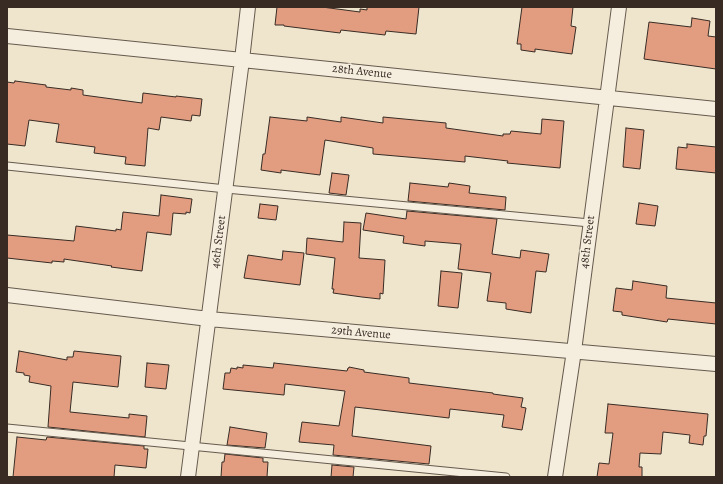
<!DOCTYPE html>
<html>
<head>
<meta charset="utf-8">
<style>
	body { margin:0 }
	#map { position:relative; width:723px; height:484px; overflow:hidden; background:#efe5cc; font-family:Alegreya,serif }
	canvas { display:block }
	.frame { position:absolute; inset:0; border:8px solid #382b24; pointer-events:none }
</style>
</head>
<body>
<div id="map">
<canvas width="723" height="484"></canvas>
<div class="frame"></div>
</div>
<script>
const c = document.querySelector('canvas').getContext('2d');
c.lineJoin = 'round';
function fill(path, color) { c.fillStyle = color; c.fill(path, 'evenodd'); }
const shape = rows => new Path2D(rows.map(r => 'M' + r).join(''));
function trace(path, color, width, dash) { c.strokeStyle = color; c.lineWidth = width; c.lineCap = dash ? 'butt' : 'round'; c.setLineDash(dash || []); c.stroke(path); }
function write(font, color, halo, rows, align = 'center') {
  c.font = font + ' Alegreya,serif'; c.lineWidth = 3; c.setLineDash([]); c.textBaseline = 'middle'; c.strokeStyle = halo; c.fillStyle = color; for (const [text, x, y, turn = 0] of rows) {
    c.save(); c.translate(x, y); c.rotate((+turn || 0) * Math.PI / 180); c.textAlign = isNaN(turn) ? turn : align; if (halo) c.strokeText(text, 0, 0); c.fillText(text, 0, 0); c.restore();
  }
}
const building = shape([
	[277,7,322,7,360,12,360,9,367,10,367,7,419,7,416,34,386,31,385,35,341,30,340,33,284,26,284,25,275,25,277,7],
	[522,7,573,7,571,26,576,27,572,54,535,49,535,52,521,50,521,44,517,44,522,7],
	[692,18,710,21,708,36,716,37,716,69,644,59,649,22,691,27,692,18],
	[15,81,46,85,46,87,71,90,71,88,83,90,83,95,142,103,143,93,176,97,176,96,202,99,200,116,192,115,191,121,161,117,159,130,148,128,145,166,125,164,126,157,94,153,95,147,56,142,59,124,29,120,25,146,7,144,7,82,14,83,15,81],
	[270,117,307,121,307,117,341,122,341,117,383,123,383,117,446,123,446,128,503,136,503,134,510,134,511,131,541,134,542,119,564,121,560,168,507,163,508,161,465,156,465,162,373,154,373,148,325,140,320,175,281,170,281,173,261,170,263,154,265,154,270,117],
	[626,128,644,130,640,169,623,167,626,128],
	[687,144,716,147,716,173,676,169,678,147,687,148,687,144],
	[332,173,349,175,346,195,329,193,332,173],
	[410,183,448,187,449,183,470,186,469,193,506,197,505,210,408,201,410,183],
	[161,195,192,199,190,213,186,212,186,214,173,213,171,235,147,232,142,271,111,267,112,266,64,259,64,262,52,261,52,263,7,258,7,235,74,241,76,226,116,231,116,229,121,230,123,212,159,216,161,195],
	[639,203,658,206,655,226,636,224,639,203],
	[260,204,278,206,276,220,258,218,260,204],
	[407,211,497,219,492,254,520,258,521,250,549,254,546,272,536,271,531,313,506,309,506,303,487,301,491,273,458,269,461,244,425,241,425,246,403,243,404,236,363,230,366,213,406,219,407,211],
	[344,222,361,223,359,258,385,260,383,294,380,293,380,299,362,297,333,293,334,289,332,289,335,258,306,254,307,238,343,242,344,222],
	[283,251,304,253,300,285,244,278,248,255,282,260,283,251],
	[441,271,462,273,458,308,438,306,441,271],
	[633,281,667,286,666,298,716,303,716,324,668,319,667,322,622,315,622,312,613,311,616,288,632,290,633,281],
	[19,351,67,360,67,357,73,357,74,351,121,356,118,387,73,382,70,412,129,418,129,414,147,416,145,437,48,427,51,386,29,382,30,376,24,375,24,373,16,372,19,351],
	[147,363,169,365,166,389,145,387,147,363],
	[274,363,347,371,348,368,349,368,349,367,364,370,364,372,409,378,409,383,493,393,493,394,523,398,521,407,526,408,522,430,502,427,504,415,450,409,449,418,355,407,352,436,431,446,429,464,333,455,334,445,299,442,302,422,339,426,345,391,285,384,284,395,223,389,225,373,230,373,231,368,237,369,237,367,243,368,243,365,273,368,274,363],
	[608,404,708,414,706,436,704,436,703,445,689,443,690,435,663,432,661,454,640,453,639,467,642,467,642,477,597,477,599,463,609,464,613,433,605,433,608,404],
	[230,427,267,433,265,448,227,445,230,427],
	[17,437,46,440,47,437,144,446,144,449,148,449,146,468,115,465,114,477,13,477,17,437],
	[225,454,263,458,263,462,268,462,267,477,221,477,222,462,224,462,225,454],
	[332,465,354,467,353,477,331,477,332,465]
]);
fill(building, '#e29d81');
trace(building, '#382b24', 1);
const lane = shape([
	[7,166,226,189,590,223],
	[7,428,506,477]
]);
const street = shape([
	[7,36,242,60,716,109],
	[7,295,209,319,716,364],
	[188,477,242,60,248,7],
	[555,477,574,351,619,7]
]);
trace(lane, '#665a4e', 9);
trace(street, '#665a4e', 16);
trace(lane, '#f5eede', 7);
trace(street, '#f5eede', 14);
write('12px', '#382b24', '#f5eede', [
	["28th Avenue",362,72,6],
	["46th Street",219,242,-83],
	["48th Street",588,242,-83],
	["29th Avenue",361,333,5]
]);
</script>
</body>
</html>
